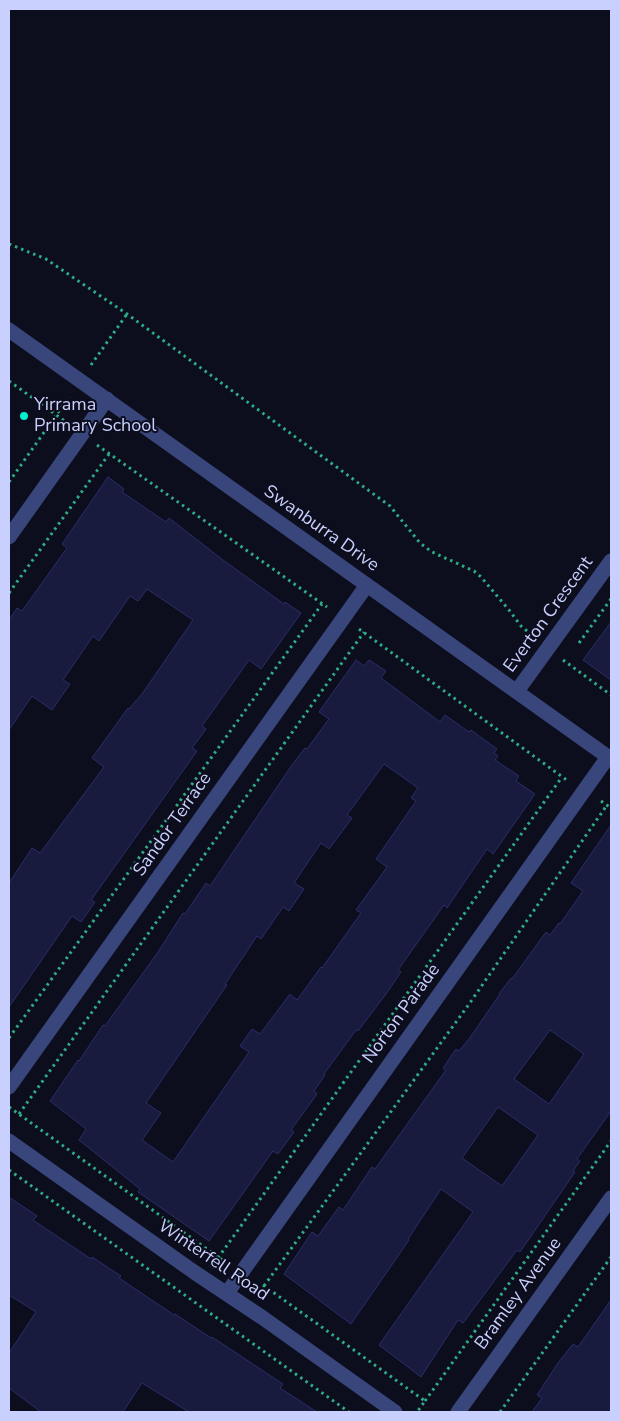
<!DOCTYPE html>
<html>
<head>
<meta charset="utf-8">
<style>
	body { margin:0 }
	#map { position:relative; width:620px; height:1421px; overflow:hidden; background:#0c0d1d; font-family:"Nunito Sans",sans-serif }
	canvas { display:block }
	.frame { position:absolute; inset:0; border:10px solid #c9d0fe; pointer-events:none }
</style>
</head>
<body>
<div id="map">
<canvas width="620" height="1421"></canvas>
<div class="frame"></div>
</div>
<script>
const c = document.querySelector('canvas').getContext('2d');
c.lineJoin = 'round';
function fill(path, color) { c.fillStyle = color; c.fill(path, 'evenodd'); }
const shape = rows => new Path2D(rows.map(r => 'M' + r).join(''));
function trace(path, color, width, dash) { c.strokeStyle = color; c.lineWidth = width; c.lineCap = dash ? 'butt' : 'round'; c.setLineDash(dash || []); c.stroke(path); }
function write(font, color, halo, rows, align = 'center') {
  c.font = font + ' "Nunito Sans",sans-serif'; c.lineWidth = 4; c.setLineDash([]); c.textBaseline = 'middle'; c.strokeStyle = halo; c.fillStyle = color; for (const [text, x, y, turn = 0] of rows) {
    c.save(); c.translate(x, y); c.rotate((+turn || 0) * Math.PI / 180); c.textAlign = isNaN(turn) ? turn : align; if (halo) c.strokeText(text, 0, 0); c.fillText(text, 0, 0); c.restore();
  }
}
const building = shape([
	[108,477,124,489,122,492,166,522,169,518,223,560,284,604,285,602,301,613,261,669,249,660,202,726,206,729,192,748,197,751,91,900,95,902,81,922,72,916,9,1007,9,883,32,848,40,853,104,767,92,758,128,708,129,709,142,694,193,620,147,589,138,601,130,596,99,641,93,636,63,680,70,684,52,710,32,696,9,730,9,620,17,608,22,611,67,548,62,544,108,477],
	[611,622,611,680,583,660,611,622],
	[356,660,364,666,369,660,386,671,381,678,440,722,445,715,469,732,471,730,497,749,494,753,498,756,495,760,519,776,516,781,535,794,493,854,487,849,447,908,444,905,398,970,401,972,386,994,358,1031,356,1030,324,1074,325,1075,314,1091,317,1094,291,1130,294,1132,278,1154,273,1151,209,1241,138,1192,140,1189,79,1140,86,1129,50,1101,78,1060,79,1061,103,1025,105,1026,158,952,183,913,185,914,206,883,210,886,292,765,305,748,307,749,329,719,319,712,356,660],
	[384,764,418,788,411,798,416,801,376,859,387,867,356,910,361,913,322,968,321,967,297,1000,290,994,260,1034,252,1029,240,1046,249,1052,173,1162,142,1140,161,1113,146,1103,227,985,225,984,257,936,261,939,283,907,289,911,304,889,294,883,321,843,329,849,352,818,347,815,384,764],
	[611,825,611,1111,577,1159,580,1161,573,1171,575,1172,520,1252,517,1250,463,1323,458,1320,421,1377,379,1345,473,1212,441,1189,408,1239,409,1240,351,1324,284,1274,312,1232,318,1236,339,1207,343,1210,372,1167,375,1169,446,1070,443,1068,456,1049,459,1051,469,1039,500,994,499,994,511,978,512,979,546,932,550,935,559,923,560,924,583,891,571,883,611,825],
	[550,1030,584,1054,549,1104,514,1079,550,1030],
	[498,1107,538,1135,502,1186,462,1158,498,1107],
	[9,1197,37,1216,33,1220,91,1259,92,1257,121,1276,119,1278,174,1315,175,1314,211,1338,212,1337,283,1384,280,1388,317,1412,189,1412,142,1383,123,1412,41,1412,9,1388,9,1353,36,1312,9,1295,9,1197],
	[611,1300,611,1412,532,1412,542,1398,537,1395,558,1363,573,1344,578,1347,611,1300]
]);
fill(building, '#181a3e');
trace(building, '#2b2e69', 1);
trace(shape([
	[9,244,46,259,127,314,379,498,390,506,420,543,432,552,474,571,481,577,509,610,521,626,533,636],
	[91,365,127,314],
	[9,381,66,422],
	[97,445,327,607],
	[9,482,69,397],
	[9,593,109,454],
	[359,629,568,781],
	[579,643,611,599],
	[563,660,611,695],
	[601,801,611,808],
	[9,1038,322,604],
	[9,1107,225,1262],
	[19,1114,364,632],
	[9,1170,349,1412],
	[218,1258,562,777],
	[263,1285,425,1401,417,1412],
	[264,1286,467,1007,607,805],
	[425,1401,611,1141],
	[500,1412,611,1257]
]), '#2fac86', 3, [2.5, 4]);
trace(shape([
	[9,330,611,759],
	[9,537,107,399],
	[517,691,611,561],
	[9,1087,367,585],
	[9,1141,194,1272,263,1318,395,1412],
	[227,1293,608,757],
	[458,1412,611,1198]
]), '#38467c', 15);
for (const [x, y, r, color] of [
	[24,416,5,"#04efcd"]
]) { const dot = new Path2D(); dot.arc(x, y, r, 0, 2 * Math.PI); c.fillStyle = color; c.fill(dot); trace(dot, '#0c0d1d', 2); }
write('18px', '#c9d0fe', '#0c0d1d', [
	["Yirrama",34,406],
	["Primary School",34,427]
], 'left');
write('18px', '#c9d0fe', '#0c0d1d', [
	["Swanburra Drive",321,529,35],
	["Everton Crescent",549,615,-54],
	["Sandor Terrace",173,825,-55],
	["Norton Parade",402,1014,-54],
	["Winterfell Road",213,1261,34],
	["Bramley Avenue",519,1294,-54]
]);
</script>
</body>
</html>
